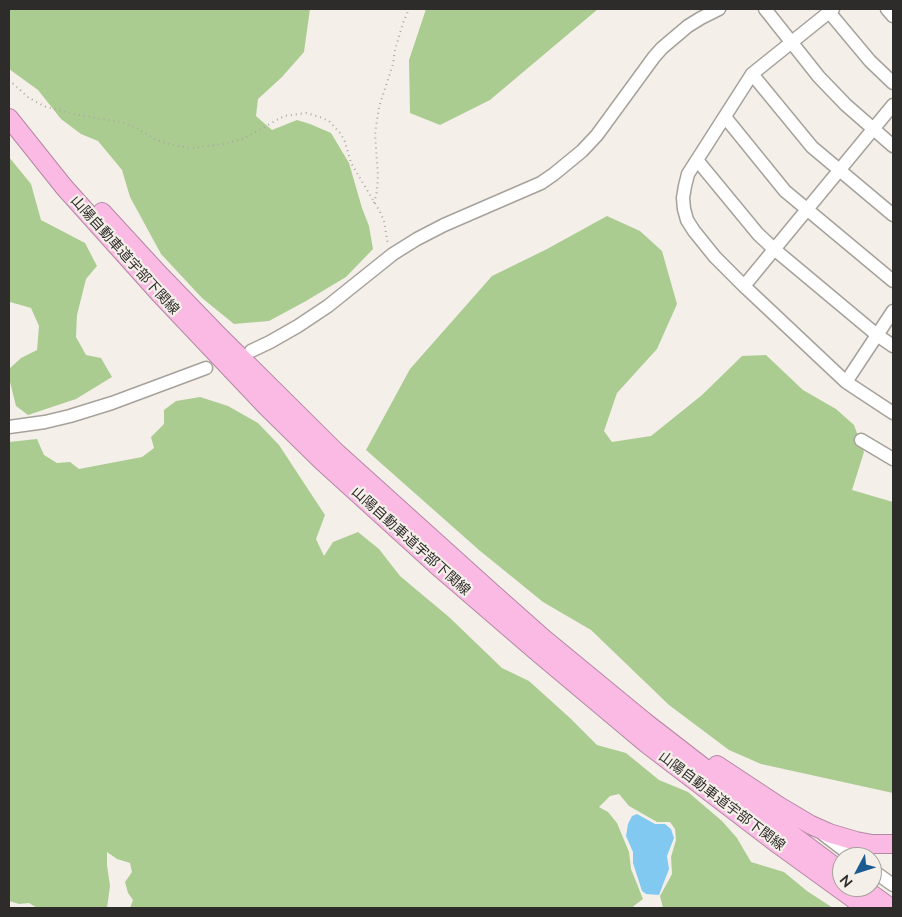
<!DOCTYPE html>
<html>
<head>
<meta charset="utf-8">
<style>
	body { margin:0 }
	#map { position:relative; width:902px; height:917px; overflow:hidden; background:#f5efea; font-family:Lato,sans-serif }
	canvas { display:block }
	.frame { position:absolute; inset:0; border:10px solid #2e2c2a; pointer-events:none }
	.north { position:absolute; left:832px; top:847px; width:50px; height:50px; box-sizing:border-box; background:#f5efea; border:1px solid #a5a19d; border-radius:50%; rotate:230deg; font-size:14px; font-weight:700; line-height:20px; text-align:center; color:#2e2c2a }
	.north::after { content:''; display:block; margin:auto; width:18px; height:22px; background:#1c5b91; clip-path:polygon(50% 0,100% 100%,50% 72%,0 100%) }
</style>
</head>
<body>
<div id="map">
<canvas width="902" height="917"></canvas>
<div class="frame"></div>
<div class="north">N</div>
</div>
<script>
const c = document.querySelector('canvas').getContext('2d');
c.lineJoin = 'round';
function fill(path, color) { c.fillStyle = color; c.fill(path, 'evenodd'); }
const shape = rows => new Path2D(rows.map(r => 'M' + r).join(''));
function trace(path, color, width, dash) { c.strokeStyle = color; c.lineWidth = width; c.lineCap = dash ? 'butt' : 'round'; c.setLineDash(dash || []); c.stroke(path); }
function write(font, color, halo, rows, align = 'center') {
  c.font = font + ' Lato,"Noto Sans JP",sans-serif'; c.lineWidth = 4.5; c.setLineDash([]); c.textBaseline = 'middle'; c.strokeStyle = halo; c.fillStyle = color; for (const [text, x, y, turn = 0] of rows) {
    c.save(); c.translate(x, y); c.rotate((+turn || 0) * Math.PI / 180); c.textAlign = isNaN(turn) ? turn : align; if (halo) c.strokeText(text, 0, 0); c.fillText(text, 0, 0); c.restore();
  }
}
fill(shape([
	[9,9,310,9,304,52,282,77,258,99,256,116,272,130,297,120,310,124,331,133,349,163,362,208,369,226,373,249,346,277,306,301,269,321,234,324,202,298,161,254,130,197,122,170,98,141,81,134,61,119,38,90,9,69],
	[426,9,598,9,490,100,440,125,410,113,409,60],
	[9,157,31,184,41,220,85,243,97,266,86,279,77,315,76,337,86,355,101,358,112,377,76,399,28,415,16,406,9,378,9,369,21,358,37,350,39,326,31,308,10,302,9,297],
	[607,216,640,231,662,251,677,304,657,349,617,393,604,431,612,442,651,436,702,395,742,356,766,355,803,390,836,409,854,425,864,452,852,490,893,502,893,793,761,764,729,750,669,705,591,630,543,602,479,550,366,450,410,369,492,276,547,249],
	[200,397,228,406,258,423,279,445,325,515,316,539,324,556,333,542,358,532,379,549,400,576,449,617,502,668,529,681,570,718,597,745,626,753,659,780,688,792,722,821,737,838,751,862,784,872,807,891,833,908,663,908,660,896,672,874,671,857,676,840,675,829,670,822,657,822,629,806,619,794,610,796,599,807,608,812,617,823,629,852,631,869,643,899,635,905,632,908,130,908,133,900,128,893,125,882,132,872,130,863,117,859,107,852,107,865,110,886,107,908,37,908,29,903,19,904,9,901,9,442,37,439,44,455,57,463,70,462,79,469,142,457,154,448,151,437,164,424,164,410,176,401]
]), '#abcc91');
fill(shape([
	[637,814,655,824,665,824,671,829,674,838,667,856,669,869,659,895,646,894,642,891,633,863,633,852,626,836,628,824,632,816]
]), '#82c9f2');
const minor = shape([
	[765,9,819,77,846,105,893,146],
	[833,9,752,74,688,174,685,186,683,198,684,209,687,220,694,231,715,257,744,286,846,382,893,413],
	[887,9,893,16],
	[829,12,870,61,893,83],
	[752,74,812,147,893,215],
	[725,117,785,191,893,281],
	[697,160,758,234,774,249,877,335,893,346],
	[744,286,893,105],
	[251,351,270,342,298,326,328,306,393,254,417,239,444,225,541,183,554,174,582,151,597,135,654,57,662,48,688,26,701,18,719,9],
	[846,382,893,311],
	[9,427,45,422,70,416,112,403,206,368],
	[861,440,893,459],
	[823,834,853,857],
	[872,870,893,885]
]);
const highway = shape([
	[9,118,64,187,159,293,266,406,322,461,442,570,536,651,647,744,779,845,866,908],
	[102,212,158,273,218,335,337,453,490,591,543,638,645,722,747,801,842,872],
	[717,765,779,806,811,825,829,833,856,841,872,844,893,844],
	[862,887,891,908]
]);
trace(minor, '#a7a19c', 15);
trace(highway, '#b388a3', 20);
trace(shape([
	[9,80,29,98,46,107,79,115,121,122,137,128,156,140,173,145,191,148,223,144,243,139,284,116,306,113,320,117,329,121,341,134,345,142,351,163,379,210,384,221,388,245],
	[374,203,377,191,378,175,375,134,379,107,393,64,395,50,403,23,409,9]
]), '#aba7a3', 2, [1, 4]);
trace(minor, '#fff', 12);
trace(highway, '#fabae4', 18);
write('14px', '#2e2c2a', '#f5efea', [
	["山陽自動車道宇部下関線",125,255,48],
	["山陽自動車道宇部下関線",411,541,42],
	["山陽自動車道宇部下関線",722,801,37]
]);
</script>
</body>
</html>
